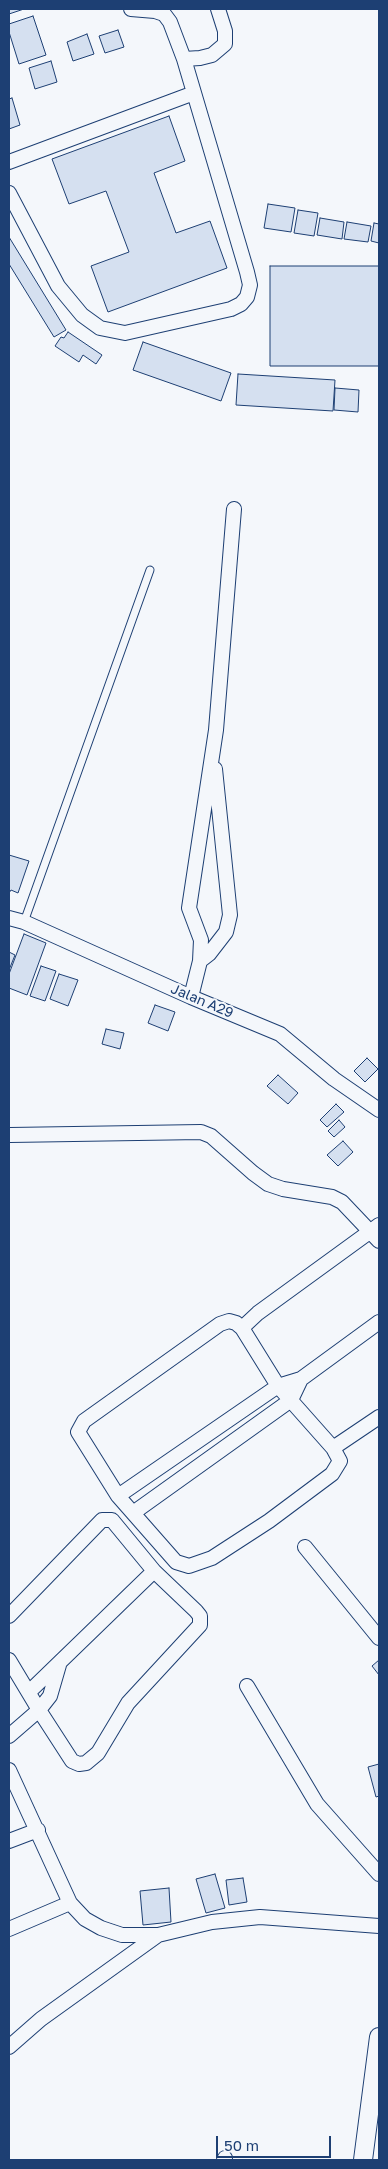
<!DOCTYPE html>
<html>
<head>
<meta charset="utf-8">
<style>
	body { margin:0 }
	#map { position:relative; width:388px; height:2169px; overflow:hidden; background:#f4f7fb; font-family:"Golos Text",sans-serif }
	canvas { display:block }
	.frame { position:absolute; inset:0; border:10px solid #1d3f73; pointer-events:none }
	.scale { position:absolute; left:216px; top:2136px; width:115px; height:22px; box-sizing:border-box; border:2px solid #1d3f73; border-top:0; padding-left:6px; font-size:15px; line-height:18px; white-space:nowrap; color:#1d3f73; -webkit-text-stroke:4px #f4f7fb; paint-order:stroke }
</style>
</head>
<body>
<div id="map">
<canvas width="388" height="2169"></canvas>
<div class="frame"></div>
<div class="scale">50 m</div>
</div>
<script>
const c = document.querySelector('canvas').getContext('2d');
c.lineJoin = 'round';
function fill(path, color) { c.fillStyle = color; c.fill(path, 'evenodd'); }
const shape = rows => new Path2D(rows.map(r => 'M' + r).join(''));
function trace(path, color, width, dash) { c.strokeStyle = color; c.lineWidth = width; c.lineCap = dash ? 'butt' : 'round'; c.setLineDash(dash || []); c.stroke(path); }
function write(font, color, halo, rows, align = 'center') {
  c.font = font + ' "Golos Text",sans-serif'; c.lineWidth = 4; c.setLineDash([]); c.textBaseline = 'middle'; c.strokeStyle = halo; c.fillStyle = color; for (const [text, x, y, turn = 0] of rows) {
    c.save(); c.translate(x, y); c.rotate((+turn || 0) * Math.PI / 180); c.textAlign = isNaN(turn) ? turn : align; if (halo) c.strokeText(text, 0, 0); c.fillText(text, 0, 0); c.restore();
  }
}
const building = shape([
	[9,9,24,9,9,14,9,9],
	[33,16,46,55,19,64,9,32,9,24,33,16],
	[118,30,124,47,105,53,99,36,118,30],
	[87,34,94,54,73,61,67,42,87,34],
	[51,61,57,82,35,89,29,68,51,61],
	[12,98,20,125,9,129,9,99,12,98],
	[169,116,185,161,154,173,176,233,210,221,227,268,108,312,91,266,129,252,106,191,69,204,52,159,169,116],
	[268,204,295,208,291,232,264,228,268,204],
	[298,210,318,213,314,236,294,233,298,210],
	[320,218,344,222,342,239,317,235,320,218],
	[347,222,371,226,368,242,344,239,347,222],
	[374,223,379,224,379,243,371,241,374,223],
	[9,237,66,330,54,337,9,264,9,237],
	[270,266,379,266,379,366,270,366,270,266],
	[68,332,102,355,96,364,83,355,79,362,55,346,61,337,64,338,68,332],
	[143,342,231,373,221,401,133,370,143,342],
	[238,374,335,380,333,411,236,405,238,374],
	[335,388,359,390,358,412,334,410,335,388],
	[9,855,29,861,18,893,11,890,9,893,9,855],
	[24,934,46,943,27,995,9,988,9,974,24,934],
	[9,952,15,955,9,970,9,952],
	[41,966,56,971,45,1001,30,996,41,966],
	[59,974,78,980,68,1006,50,999,59,974],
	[155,1005,175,1012,168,1031,148,1023,155,1005],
	[106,1029,124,1033,120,1049,102,1044,106,1029],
	[367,1058,378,1069,365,1082,354,1071,367,1058],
	[278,1075,298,1093,288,1104,267,1086,278,1075],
	[336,1104,344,1112,327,1127,320,1120,336,1104],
	[339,1120,345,1127,334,1137,328,1131,339,1120],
	[343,1141,353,1152,338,1166,327,1155,343,1141],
	[379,1660,379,1675,372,1666,379,1660],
	[379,1764,379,1796,376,1797,368,1767,379,1764],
	[215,1874,225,1908,206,1913,196,1879,215,1874],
	[243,1878,247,1902,229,1905,226,1880,243,1878],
	[169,1888,171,1922,143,1925,140,1891,169,1888]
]);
fill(building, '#d5e0f0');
trace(building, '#1d3f73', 1);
const service = shape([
	[24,922,150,570]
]);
const minor = shape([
	[184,59,200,58,212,55,225,44,225,31,218,9],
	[9,162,194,93],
	[9,193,58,286,82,315,100,328,125,333,231,309,241,304,247,297,250,285,247,272,184,59,170,22,164,14,155,11,131,9],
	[9,918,24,922,191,997,280,1034,334,1079,379,1110],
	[200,961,209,954,226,932,230,915,215,769],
	[191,997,200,961,201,940,189,908,216,730,234,509],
	[10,1135,201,1132,211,1136,253,1173,268,1184,283,1189,332,1197,342,1202,379,1241],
	[379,1225,258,1313,242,1328,236,1323,229,1321,220,1324,84,1421,78,1432,118,1496,176,1562,189,1566,212,1558,269,1521,332,1474,340,1461,333,1448,379,1417],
	[242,1328,278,1386,333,1448],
	[118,1496,278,1386,301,1379,379,1322],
	[133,1513,291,1400,301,1379],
	[305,1547,379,1638],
	[9,1616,102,1520,112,1520,154,1571,29,1692],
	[9,1660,39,1710,9,1736],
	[59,1665,50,1696,39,1710,72,1761,79,1764,86,1763,98,1753,128,1703,200,1625,200,1616,196,1611,154,1571],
	[247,1686,317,1804,379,1874],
	[9,1770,70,1903,85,1919,101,1928,122,1935,158,1935,212,1922,260,1917,379,1926],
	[9,1841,38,1830],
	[9,1929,70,1903],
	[9,2047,41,2019,158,1935],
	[224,2160,225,2158]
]);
const tertiary = shape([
	[363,2160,379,2037]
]);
trace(service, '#1d3f73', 9);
trace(minor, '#1d3f73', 16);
trace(tertiary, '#1d3f73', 20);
trace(service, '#f4f7fb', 7);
trace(minor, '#f4f7fb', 14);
trace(tertiary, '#f4f7fb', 18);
write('14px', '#1d3f73', '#f4f7fb', [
	["Jalan A29",202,1001,23]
]);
</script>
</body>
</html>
